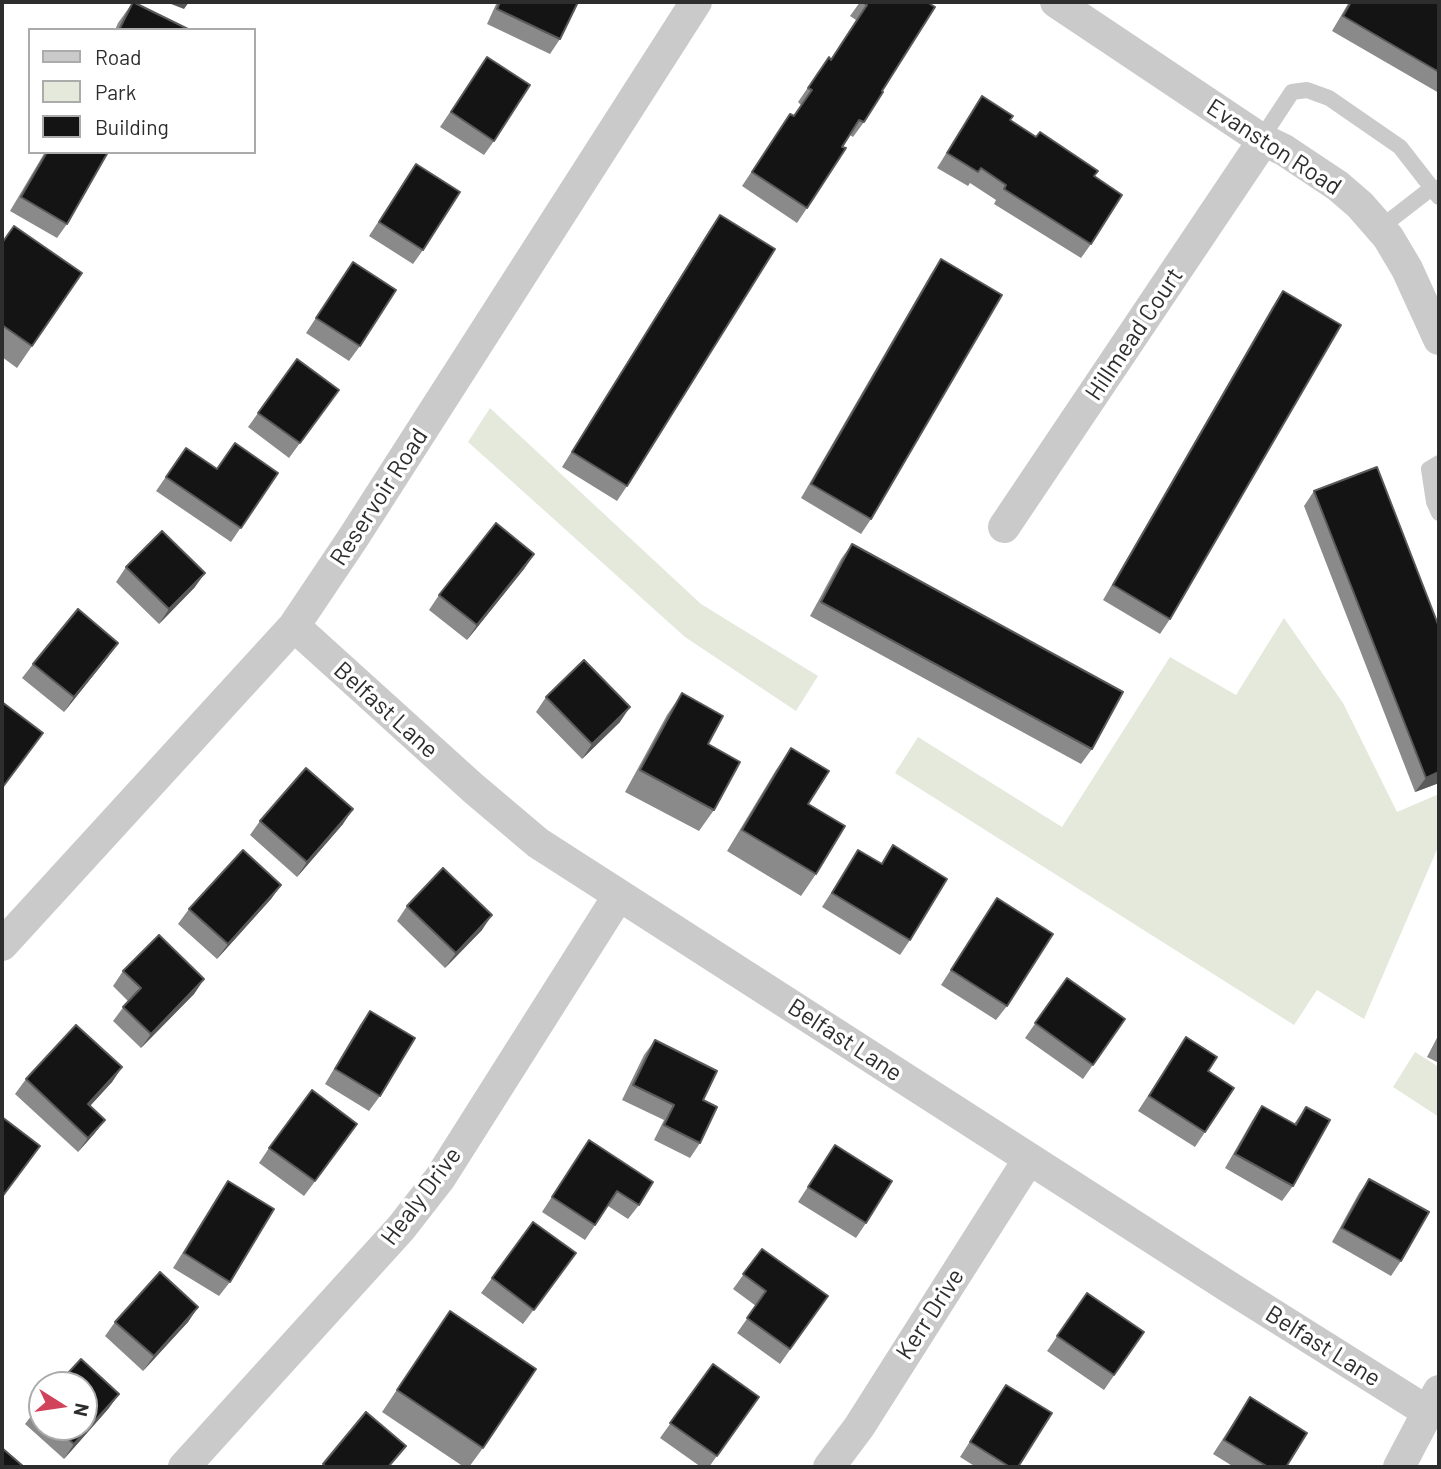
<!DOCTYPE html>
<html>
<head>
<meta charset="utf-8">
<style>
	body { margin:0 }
	#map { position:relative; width:1441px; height:1469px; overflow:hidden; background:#fff; font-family:Barlow,sans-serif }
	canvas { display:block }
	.frame { position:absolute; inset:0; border:4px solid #2d2d2d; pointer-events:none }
	.legend { position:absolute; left:28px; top:28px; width:228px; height:126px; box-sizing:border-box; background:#fff; border:2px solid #ababab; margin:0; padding:9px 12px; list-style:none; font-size:21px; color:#2d2d2d }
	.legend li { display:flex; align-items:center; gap:14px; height:35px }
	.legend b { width:35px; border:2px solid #ababab }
	.north { position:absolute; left:28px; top:1371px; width:70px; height:70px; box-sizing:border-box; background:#fff; border:2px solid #ababab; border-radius:50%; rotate:102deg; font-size:19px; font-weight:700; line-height:28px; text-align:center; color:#2d2d2d }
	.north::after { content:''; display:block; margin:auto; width:24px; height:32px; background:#d1425b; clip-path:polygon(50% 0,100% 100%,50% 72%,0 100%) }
</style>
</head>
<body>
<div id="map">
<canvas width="1441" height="1469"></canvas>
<div class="frame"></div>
<ul class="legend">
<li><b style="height:9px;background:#cacaca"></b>Road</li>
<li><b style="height:19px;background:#e4e9dc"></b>Park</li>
<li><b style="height:19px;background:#141414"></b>Building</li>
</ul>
<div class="north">N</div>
</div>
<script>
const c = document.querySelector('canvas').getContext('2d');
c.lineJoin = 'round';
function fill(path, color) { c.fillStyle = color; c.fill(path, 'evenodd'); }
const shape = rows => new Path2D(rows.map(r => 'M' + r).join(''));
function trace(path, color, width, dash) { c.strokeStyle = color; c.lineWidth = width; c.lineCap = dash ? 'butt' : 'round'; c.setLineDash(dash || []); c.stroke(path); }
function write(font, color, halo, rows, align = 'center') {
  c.font = font + ' Barlow,sans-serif'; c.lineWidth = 7; c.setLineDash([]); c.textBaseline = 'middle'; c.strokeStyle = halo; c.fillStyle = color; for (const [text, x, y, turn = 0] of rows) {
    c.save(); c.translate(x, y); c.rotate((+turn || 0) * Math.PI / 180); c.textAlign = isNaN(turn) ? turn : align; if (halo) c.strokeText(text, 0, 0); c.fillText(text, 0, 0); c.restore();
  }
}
fill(shape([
	[490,408,701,604,818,676,796,711,685,637,468,442],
	[1284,618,1343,703,1397,812,1439,794,1439,845,1364,1019,1317,990,1294,1025,895,773,918,737,1062,827,1170,657,1236,695],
	[1415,1052,1439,1067,1439,1117,1393,1087]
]), '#e4e9dc');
trace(shape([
	[1261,139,1292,92,1307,90,1329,98,1400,147,1439,197],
	[1380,228,1433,187],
	[1439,463,1429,469,1434,502,1439,513]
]), '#cacaca', 16);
trace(shape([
	[1056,2,1261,139,1284,150,1338,186,1360,205,1388,237,1407,269,1439,339],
	[1004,527,1263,141],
	[294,626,473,788,538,843,1232,1289,1428,1412],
	[2,945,294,626,353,538,696,2],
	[184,1467,401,1228,440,1178,619,895],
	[829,1467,859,1427,1029,1159],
	[1399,1467,1439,1391]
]), '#cacaca', 32);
fill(shape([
	[133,2,190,30,115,30,118,23],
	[497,2,578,2,560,39,550,54,487,24],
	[860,2,927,2,882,91,864,122,853,137,850,135,807,208,797,223,742,186,790,114,794,116,801,105,798,102,829,57,831,59,856,20,850,16],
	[1349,2,1439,2,1439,93,1332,31],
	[487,57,494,141,484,155,440,127],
	[982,96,1010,120,1094,176,1091,244,1081,258,994,204,996,200,970,183,968,186,937,168],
	[45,152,108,152,67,224,57,238,10,211],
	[416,164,423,250,413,264,369,236],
	[720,215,627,486,617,501,562,467,710,229],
	[2,242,82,273,17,368,2,357],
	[941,259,871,519,861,534,801,498,931,274],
	[343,277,360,346,349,361,306,333],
	[1283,291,1170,619,1160,634,1103,600,1273,306],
	[297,359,339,390,289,458,248,427],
	[186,448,217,469,278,473,231,542,156,491],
	[1314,491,1439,627,1439,783,1415,792,1304,506],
	[852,544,1092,749,1081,764,810,616,841,559],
	[534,554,524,569,467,640,429,610,439,595],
	[126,567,195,587,159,624,116,582],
	[108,657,64,712,22,678,33,664],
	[682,693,708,744,714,810,699,831,625,792,667,715],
	[546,697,620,722,582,759,536,712],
	[791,748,808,804,816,874,801,896,727,851,776,770],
	[260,821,343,824,297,877,250,835],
	[893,845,910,940,900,955,822,907,858,850,881,864],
	[281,885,271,899,217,959,178,924,189,909],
	[997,898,1007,1006,996,1020,941,985],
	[407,906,482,930,445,968,397,921],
	[123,971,204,979,194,994,141,1048,113,1021,128,1001,113,986],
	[1067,978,1125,1019,1083,1079,1025,1038],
	[370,1011,380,1096,369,1111,325,1084,360,1025],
	[1439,1034,1439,1063,1427,1057],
	[1186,1037,1208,1071,1205,1132,1195,1147,1138,1111],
	[655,1040,703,1100,700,1143,690,1158,654,1140,664,1120,622,1100,644,1055],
	[122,1067,112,1082,90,1106,105,1120,94,1134,78,1152,15,1094,26,1079],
	[1262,1106,1294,1124,1306,1107,1293,1186,1282,1201,1225,1168,1252,1121],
	[347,1139,304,1196,259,1163,269,1148],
	[589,1140,639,1205,628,1219,608,1206,585,1240,542,1212],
	[835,1145,866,1223,856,1238,798,1202],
	[1369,1179,1401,1261,1391,1276,1332,1242,1359,1193],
	[228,1181,230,1282,219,1296,173,1268,218,1196],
	[533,1222,576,1253,523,1324,481,1293],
	[762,1249,828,1296,780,1364,737,1333,756,1306,733,1289],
	[1087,1293,1144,1332,1104,1390,1047,1351],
	[198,1307,188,1322,143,1371,105,1336,115,1322],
	[450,1311,483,1448,469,1467,464,1467,382,1412],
	[713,1364,759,1397,709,1467,701,1467,660,1438],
	[1006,1385,1018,1467,976,1467,960,1457],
	[1250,1397,1286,1467,1234,1467,1213,1454],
	[42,1402,42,1427,84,1427,109,1408,64,1459,25,1424]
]), '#8a8a8a');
fill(shape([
	[166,2,189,2,184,9],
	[534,554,524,569,467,640,477,625],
	[205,573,195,587,159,624,169,609],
	[118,643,108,657,64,712,74,697],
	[630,707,620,722,582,759,592,744],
	[1439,772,1439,783,1415,792,1426,778],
	[353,809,343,824,297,877,307,862],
	[281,885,271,899,217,959,228,944],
	[492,915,482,930,445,968,456,953],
	[204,979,194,994,141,1048,151,1034],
	[122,1067,112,1082,78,1119,88,1104],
	[105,1120,94,1134,78,1152,88,1138],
	[198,1307,188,1322,143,1371,154,1356],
	[119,1394,109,1408,64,1459,74,1444]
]), '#5a5a5a');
const building = shape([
	[133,2,190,30,119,30,133,2],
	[500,2,578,2,560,39,497,9,500,2],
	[862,2,927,2,935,7,882,91,883,92,864,122,859,120,842,147,846,148,807,208,752,172,790,114,794,116,812,90,808,88,829,57,831,60,867,5,862,2],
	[1351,2,1439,2,1439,72,1343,16,1351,2],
	[487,57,530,85,494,141,451,112,487,57],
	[982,96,1013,116,1010,120,1036,137,1040,132,1098,171,1094,176,1122,195,1091,244,1004,189,1006,185,981,168,978,172,947,153,982,96],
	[47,152,108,152,67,224,21,197,47,152],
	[416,164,460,192,423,250,379,222,416,164],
	[720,215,775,249,627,486,572,452,720,215],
	[14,226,82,273,32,346,2,325,2,243,14,226],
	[941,259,1002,295,871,519,811,484,941,259],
	[353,262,396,290,360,346,316,318,353,262],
	[1283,291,1341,325,1170,619,1113,585,1283,291],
	[297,359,339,390,300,443,258,413,297,359],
	[235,443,278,473,241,528,166,477,186,448,217,469,235,443],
	[1377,467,1439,627,1439,772,1426,778,1314,491,1377,467],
	[496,523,534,554,477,625,439,595,496,523],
	[162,531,205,573,169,609,126,567,162,531],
	[852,544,1123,692,1092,749,821,602,852,544],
	[78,609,118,643,74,697,33,664,78,609],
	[584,660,630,707,592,744,546,697,584,660],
	[682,693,723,716,708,744,740,762,714,810,640,770,682,693],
	[2,702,43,733,2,788,2,702],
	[791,748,829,771,808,804,845,826,816,874,742,830,791,748],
	[306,768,353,809,307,862,260,821,306,768],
	[893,845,947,879,910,940,832,893,858,850,882,864,893,845],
	[243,850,281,885,228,944,189,909,243,850],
	[443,868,492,915,456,953,407,906,443,868],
	[997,898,1053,934,1007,1006,951,970,997,898],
	[159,935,204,979,151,1034,123,1007,141,988,123,971,159,935],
	[1067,978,1125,1019,1093,1065,1035,1023,1067,978],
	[370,1011,415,1038,380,1096,335,1069,370,1011],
	[76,1025,122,1067,88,1104,105,1120,88,1138,26,1079,76,1025],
	[1186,1037,1217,1057,1208,1071,1234,1088,1205,1132,1149,1096,1186,1037],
	[655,1040,717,1071,703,1100,717,1107,700,1143,664,1125,674,1105,633,1085,655,1040],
	[312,1090,357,1124,315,1181,269,1148,312,1090],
	[1262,1106,1296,1125,1306,1107,1330,1120,1293,1186,1235,1154,1262,1106],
	[2,1117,40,1146,2,1197,2,1117],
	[589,1140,653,1182,639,1205,617,1191,595,1225,552,1197,589,1140],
	[835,1145,892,1181,866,1223,808,1187,835,1145],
	[1369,1179,1429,1212,1401,1261,1342,1228,1369,1179],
	[228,1181,274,1209,230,1282,184,1253,228,1181],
	[533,1222,576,1253,534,1310,492,1278,533,1222],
	[762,1249,828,1296,790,1349,747,1318,766,1291,743,1274,762,1249],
	[160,1272,198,1307,154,1356,115,1322,160,1272],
	[1087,1293,1144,1332,1114,1375,1057,1336,1087,1293],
	[450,1311,536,1369,483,1448,397,1390,450,1311],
	[81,1359,119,1394,74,1444,55,1427,84,1427,84,1385,57,1385,81,1359],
	[713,1364,759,1397,717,1456,670,1423,713,1364],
	[1006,1385,1052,1413,1018,1467,1010,1467,970,1442,1006,1385],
	[1250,1397,1307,1433,1286,1467,1268,1467,1224,1440,1250,1397],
	[42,1402,42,1415,36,1409,42,1402],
	[366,1412,406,1446,388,1467,326,1467,323,1464,366,1412],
	[2,1448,24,1467,2,1467,2,1448]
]);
fill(building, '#141414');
trace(building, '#5a5a5a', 2);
write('24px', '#2d2d2d', '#fff', [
	["Evanston Road",1274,147,33],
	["Hillmead Court",1134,334,-56],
	["Reservoir Road",379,497,-57],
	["Belfast Lane",386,710,42],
	["Belfast Lane",845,1040,33],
	["Healy Drive",421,1196,-53],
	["Kerr Drive",930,1314,-57],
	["Belfast Lane",1323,1346,32]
]);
</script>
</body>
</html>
